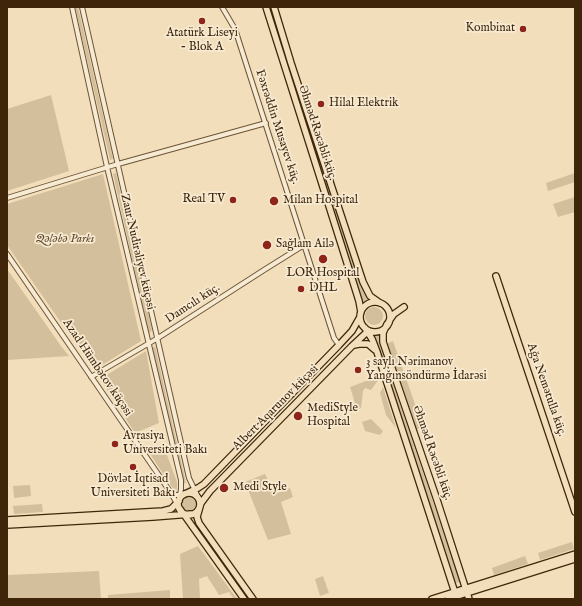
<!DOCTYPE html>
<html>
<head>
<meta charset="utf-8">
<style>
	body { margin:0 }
	#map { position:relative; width:582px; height:606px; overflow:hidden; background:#f2deba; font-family:"IM FELL English",serif }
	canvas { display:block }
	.frame { position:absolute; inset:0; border:8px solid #3f260b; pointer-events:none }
</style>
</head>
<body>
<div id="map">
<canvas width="582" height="606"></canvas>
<div class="frame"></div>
</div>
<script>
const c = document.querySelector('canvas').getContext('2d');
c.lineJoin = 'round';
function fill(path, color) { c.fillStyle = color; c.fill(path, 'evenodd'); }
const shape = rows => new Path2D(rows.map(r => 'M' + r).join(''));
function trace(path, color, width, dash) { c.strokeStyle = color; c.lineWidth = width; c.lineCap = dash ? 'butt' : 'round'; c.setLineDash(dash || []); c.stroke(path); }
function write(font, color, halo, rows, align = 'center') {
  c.font = font + ' "IM FELL English",serif'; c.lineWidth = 3.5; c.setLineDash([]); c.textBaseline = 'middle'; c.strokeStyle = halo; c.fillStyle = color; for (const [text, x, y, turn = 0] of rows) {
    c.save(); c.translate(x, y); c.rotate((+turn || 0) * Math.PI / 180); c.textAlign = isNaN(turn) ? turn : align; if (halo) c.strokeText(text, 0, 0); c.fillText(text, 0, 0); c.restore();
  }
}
fill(shape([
	[75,7,78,7,113,159,110,160],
	[268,7,271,7,367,300,363,302],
	[51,95,69,171,7,191,7,109],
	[116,173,152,330,149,334,113,174],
	[575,173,575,182,548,191,546,183],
	[103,174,141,341,94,370,7,245,7,204],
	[575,197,575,212,558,217,553,204],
	[7,269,61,346,69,356,7,360],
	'365 316a9 9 0 1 1 18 0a9 9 0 1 1-18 0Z',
	[379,335,379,342,460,582,456,583,374,337],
	[393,341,423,427,415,430,386,344],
	[155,346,186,483,183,484,152,349],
	[146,351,159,423,135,433,100,379],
	[377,377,379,379,371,390,365,388,363,391,361,408,357,410,350,387],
	[383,387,396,428,386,415,380,393],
	[371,419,383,431,380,435,365,431,362,422],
	[164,447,177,482,177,489,175,490,172,487,150,454],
	[265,474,275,494,290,488,293,497,281,502,291,534,268,540,245,482],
	[30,485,31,496,14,498,13,486],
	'180 504a9 9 0 1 1 18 0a9 9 0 1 1-18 0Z',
	[42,504,43,512,14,514,13,506],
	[572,542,574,549,540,560,538,553],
	[198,546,237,599,234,599,229,592,219,595,207,576,199,579,200,599,183,599,180,554],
	[525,556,528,564,494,575,492,568],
	[99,571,101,599,7,599,7,575],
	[323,576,329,593,320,596,315,579],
	[170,590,170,599,108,599,108,595]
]), '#d4bf9c');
const minor = shape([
	[72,7,107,167,181,480,181,489,179,501],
	[82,7,189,478,199,499],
	[222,7,235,29,334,338,339,345],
	[7,198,118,164,266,123],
	[7,254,171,493],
	[91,377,158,338,264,270,304,245],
	[180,509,171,493,176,495,183,495]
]);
const major = shape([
	[266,7,354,285,359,301,361,312],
	[274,7,291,63,363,282,370,296,380,303],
	[496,276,575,512],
	'360 317a15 15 0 1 1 30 0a15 15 0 1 1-30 0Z',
	[389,321,394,314,404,307],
	[387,324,383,333,383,342,437,500,469,599],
	[365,328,372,339,377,352,457,599],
	[354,345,359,344,368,344,375,350],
	'178 504a11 11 0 1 1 22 0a11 11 0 1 1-22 0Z',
	[185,494,198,488,204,484,339,345,352,331,360,317],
	[180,509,244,599],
	[7,520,163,511,171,509,179,501],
	[7,525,153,517,191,514],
	[253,599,199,523,197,517,201,503,210,491,352,346,366,333,374,332],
	[432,599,575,554],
	[448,599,575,559]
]);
trace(minor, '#6c5437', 6);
trace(major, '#3f260b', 8);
trace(minor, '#f7ead2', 4);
trace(major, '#f2deba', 5.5);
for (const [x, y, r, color] of [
	[202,21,4,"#8f2418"],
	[523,29,4,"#8f2418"],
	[321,104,4,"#8f2418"],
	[233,200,4,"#8f2418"],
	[274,201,5,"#8f2418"],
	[267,245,5,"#8f2418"],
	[323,259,5,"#8f2418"],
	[301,289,4,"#8f2418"],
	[358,370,4,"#8f2418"],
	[298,416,5,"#8f2418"],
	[115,444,4,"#8f2418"],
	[133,467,4,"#8f2418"],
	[224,488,5,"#8f2418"]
]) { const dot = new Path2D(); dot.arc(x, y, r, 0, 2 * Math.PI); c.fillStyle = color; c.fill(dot); trace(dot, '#f7ead2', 1.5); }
write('12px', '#3f260b', '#f7ead2', [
	["Kombinat",515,29,"right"],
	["Atatürk Liseyi",202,34,"center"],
	["- Blok A",202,48,"center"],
	["Hilal Elektrik",329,104],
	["Real TV",225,200,"right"],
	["Milan Hospital",283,201],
	["Sağlam Ailə",276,245],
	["LOR Hospital",323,274,"center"],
	["DHL",309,289],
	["3 saylı Nərimanov",366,363],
	["Yanğınsöndürmə İdarəsi",366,377],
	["MediStyle",307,409],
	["Hospital",307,423],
	["Avrasiya",123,437],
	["Universiteti Bakı",123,451],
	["Dövlət İqtisad",133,480,"center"],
	["Universiteti Bakı",133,494,"center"],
	["Medi Style",233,488]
], 'left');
write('12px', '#3f260b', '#f7ead2', [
	["Fəxrəddin Musayev küç.",277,127,72],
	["Əhməd Rəcəbli küç.",317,133,72],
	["Zaur Nudirəliyev küçəsi",137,252,77],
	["Damcılı küç.",193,304,-33],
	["Azad Hümbətov küçəsi",97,368,56],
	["Ağa Nemətulla küç.",546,390,71],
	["Albert Aqarunov küçəsi",276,408,-45],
	["Əhməd Rəcəbli küç.",432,453,71]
]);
write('italic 12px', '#644c2f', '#f7ead2', [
	["Qələbə Parkı",65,240]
]);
</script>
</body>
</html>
